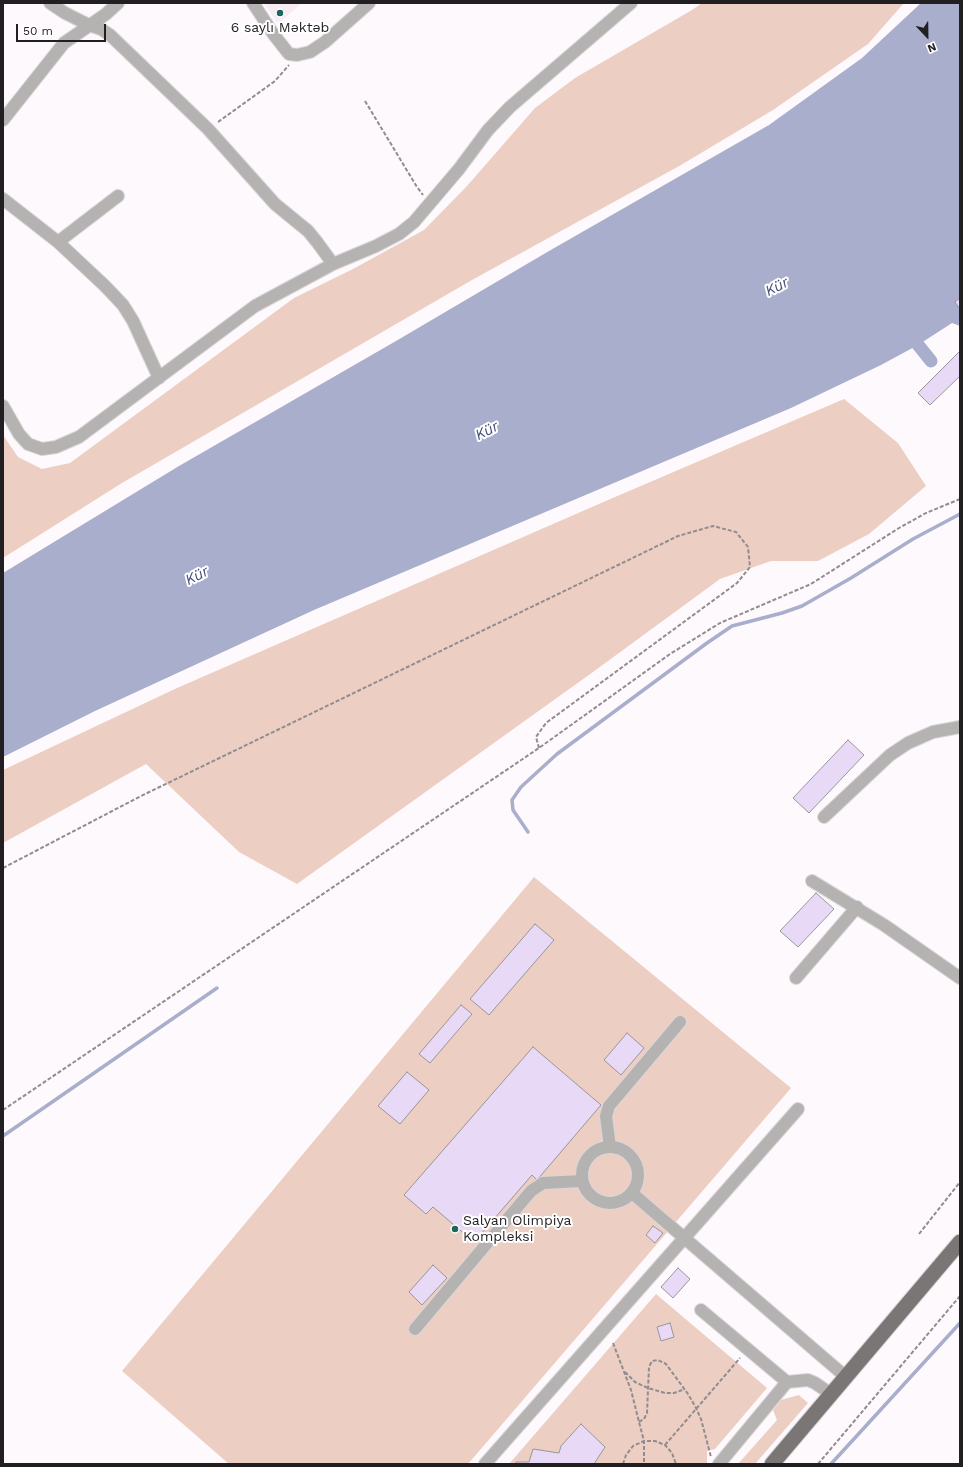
<!DOCTYPE html>
<html>
<head>
<meta charset="utf-8">
<style>
	body { margin:0 }
	#map { position:relative; width:963px; height:1467px; overflow:hidden; background:#fef9fc; font-family:"Work Sans",sans-serif }
	canvas { display:block }
	.frame { position:absolute; inset:0; border:4px solid #211f21; pointer-events:none }
	.north { position:absolute; left:907px; top:16px; width:40px; height:40px; -webkit-text-stroke:3px #fff; paint-order:stroke; rotate:158deg; font-size:11px; font-weight:700; line-height:16px; text-align:center; color:#211f21 }
	.north::after { content:''; display:block; margin:auto; width:14px; height:18px; background:#211f21; clip-path:polygon(50% 0,100% 100%,50% 72%,0 100%) }
	.scale { position:absolute; left:16px; top:24px; width:90px; height:18px; box-sizing:border-box; border:2px solid #211f21; border-top:0; padding-left:5px; font-size:12px; line-height:14px; white-space:nowrap; color:#211f21; -webkit-text-stroke:3px #fff; paint-order:stroke }
</style>
</head>
<body>
<div id="map">
<canvas width="963" height="1467"></canvas>
<div class="frame"></div>
<div class="north">N</div>
<div class="scale">50 m</div>
</div>
<script>
const c = document.querySelector('canvas').getContext('2d');
c.lineJoin = 'round';
function fill(path, color) { c.fillStyle = color; c.fill(path, 'evenodd'); }
const shape = rows => new Path2D(rows.map(r => 'M' + r).join(''));
function trace(path, color, width, dash) { c.strokeStyle = color; c.lineWidth = width; c.lineCap = dash ? 'butt' : 'round'; c.setLineDash(dash || []); c.stroke(path); }
function write(font, color, halo, rows, align = 'center') {
  c.font = font + ' "Work Sans",sans-serif'; c.lineWidth = 4; c.setLineDash([]); c.textBaseline = 'middle'; c.strokeStyle = halo; c.fillStyle = color; for (const [text, x, y, turn = 0] of rows) {
    c.save(); c.translate(x, y); c.rotate((+turn || 0) * Math.PI / 180); c.textAlign = isNaN(turn) ? turn : align; if (halo) c.strokeText(text, 0, 0); c.fillText(text, 0, 0); c.restore();
  }
}
fill(shape([
	[264,3,302,3,278,24]
]), '#f8ecf4');
fill(shape([
	[702,3,904,3,868,44,773,110,681,165,472,280,122,483,3,558,3,435,18,457,42,469,70,463,294,298,353,269,424,230,467,186,535,108,575,78,692,10],
	[844,399,898,443,926,486,869,534,818,561,771,561,720,579,593,672,297,884,239,852,146,764,3,843,3,770,177,688,608,500],
	[534,877,791,1088,468,1464,229,1464,122,1371],
	[656,1294,767,1388,715,1449,707,1451,707,1464,509,1464],
	[799,1395,808,1403,755,1464,738,1464,777,1420,773,1410,781,1400]
]), '#edcec3');
fill(shape([
	[921,3,960,3,960,326,952,323,918,345,881,365,791,408,314,610,95,711,3,757,3,573,179,466,396,341,549,251,769,125,862,58]
]), '#a8aecb');
trace(shape([
	[528,832,513,810,512,800,521,787,557,754,707,643,732,626,782,613,802,606,851,578,913,539,960,514],
	[3,1136,217,988],
	[831,1464,960,1323]
]), '#a8aecb', 3.5);
trace(shape([
	[907,331,931,361]
]), '#a8aecb', 13);
const building = shape([
	[960,298,960,309,955,302,960,298],
	[960,351,960,376,930,405,918,393,960,351],
	[848,740,864,755,809,813,793,798,848,740],
	[816,893,834,909,798,947,780,931,816,893],
	[535,924,554,940,489,1015,470,999,535,924],
	[461,1005,472,1014,430,1063,419,1054,461,1005],
	[627,1033,644,1048,621,1075,604,1060,627,1033],
	[533,1047,601,1105,537,1180,532,1175,474,1242,433,1207,426,1214,404,1195,533,1047],
	[407,1072,429,1090,400,1124,378,1106,407,1072],
	[653,1226,663,1233,655,1243,646,1235,653,1226],
	[433,1265,447,1278,422,1305,409,1292,433,1265],
	[678,1268,690,1279,673,1298,661,1287,678,1268],
	[670,1323,674,1337,661,1341,657,1327,670,1323],
	[581,1424,605,1447,594,1464,516,1464,516,1462,529,1462,533,1449,559,1453,561,1446,581,1424]
]);
fill(building, '#e8d9f7');
trace(building, '#98969a', 1);
const minor = shape([
	[50,3,65,13,89,25,101,29,110,35,208,129,275,204,308,231,317,242,333,264],
	[253,3,274,35,289,54,297,55,310,52,325,42,369,3],
	[3,120,64,43,106,14,118,3],
	[3,199,58,242,105,286,123,305,133,321,159,378],
	[58,242,118,196],
	[3,406,19,434,28,444,42,449,56,447,79,437,255,306,333,264,376,246,399,234,414,222,459,169,488,130,510,107,631,3],
	[824,817,890,755,908,743,933,732,960,727],
	[812,881,884,925,960,978],
	[796,978,857,907],
	'582 1175a28 28 0 1 1 56 0a28 28 0 1 1-56 0Z',
	[610,1147,606,1116,609,1106,680,1022],
	[632,1193,846,1377],
	[701,1310,787,1382],
	[415,1329,531,1191,543,1183,581,1181],
	[485,1464,798,1109],
	[719,1464,787,1382,808,1380,815,1383,831,1394]
]);
const major = shape([
	[772,1464,960,1242]
]);
trace(minor, '#dbd6d9', 14);
trace(major, '#dbd6d9', 17);
trace(shape([
	[365,101,417,187,423,195],
	[218,122,275,81,289,65],
	[3,868,141,796,678,536,713,526,736,532,748,547,750,567,737,583,546,723,536,737,539,748],
	[3,1110,539,748,670,654,720,623,811,584,899,528,926,513,960,499],
	[919,1234,960,1182],
	[613,1343,631,1390,639,1422,644,1441,644,1464],
	[625,1372,635,1382,648,1388,665,1393,674,1393,685,1389],
	[639,1422,644,1419,647,1413,649,1367,652,1361,658,1360,666,1364,688,1394,696,1408,701,1419,711,1457],
	[665,1445,740,1358],
	[623,1464,626,1455,633,1446,644,1441,655,1441,665,1445,672,1453,676,1464],
	[818,1464,960,1296]
]), '#908c8f', 2, [4, 2]);
trace(minor, '#b5b2b2', 12);
trace(major, '#7a7676', 15);
for (const [x, y, r, color] of [
	[280,13,4,"#1d665d"],
	[455,1229,4,"#1d665d"]
]) { const dot = new Path2D(); dot.arc(x, y, r, 0, 2 * Math.PI); c.fillStyle = color; c.fill(dot); trace(dot, '#fff', 1.5); }
write('14px', '#211f21', '#fff', [
	["6 saylı Məktəb",280,28],
	["Salyan Olimpiya",463,1221,"left"],
	["Kompleksi",463,1237,"left"]
]);
write('italic 15px', '#474e7a', '#fff', [
	["Kür",777,287,-27],
	["Kür",487,431,-27],
	["Kür",197,576,-27]
]);
</script>
</body>
</html>
